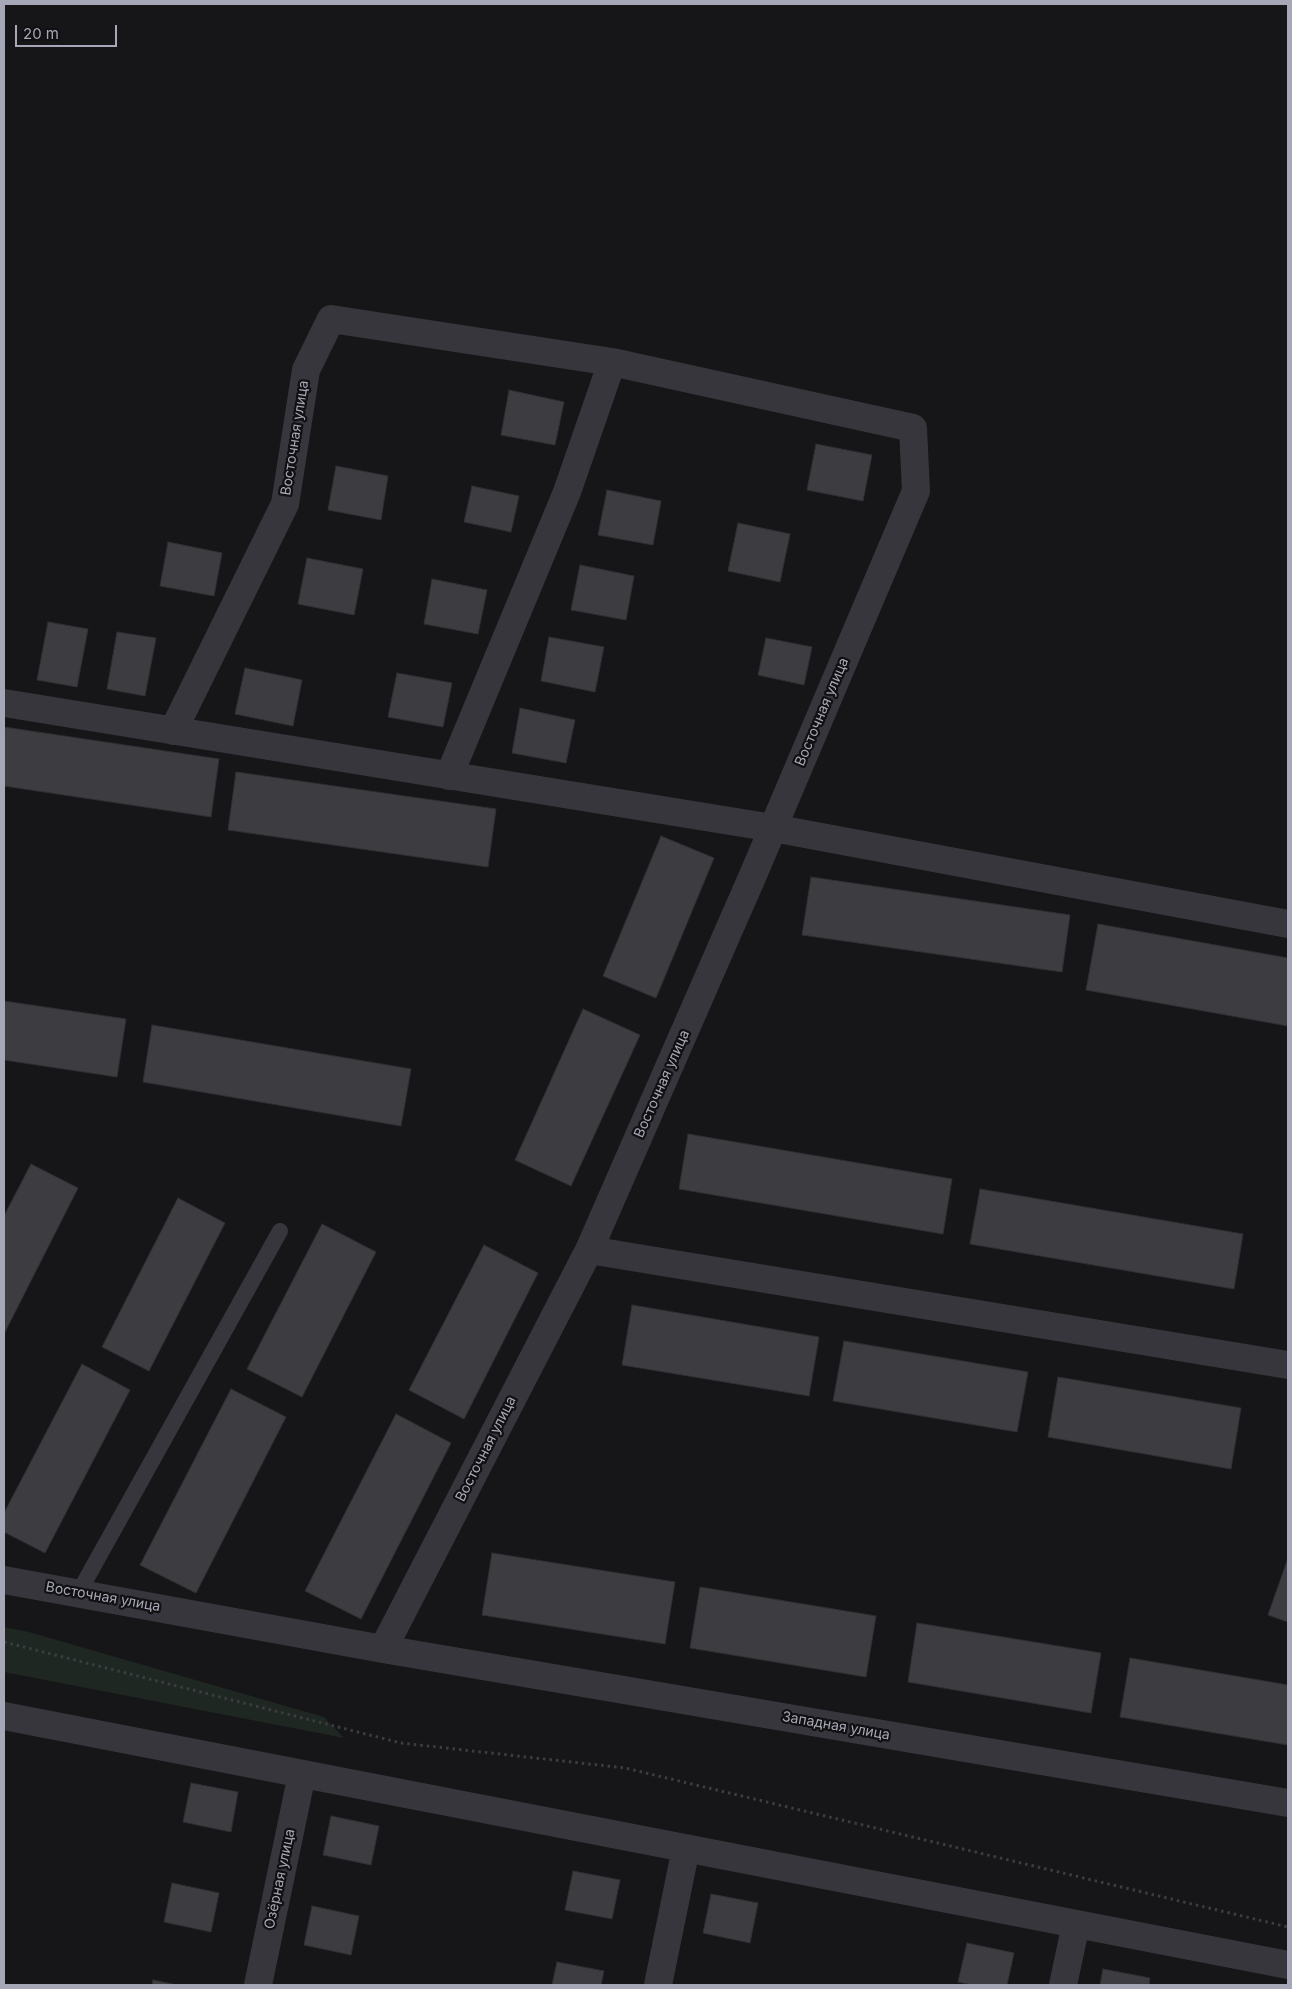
<!DOCTYPE html>
<html>
<head>
<meta charset="utf-8">
<style>
	body { margin:0 }
	#map { position:relative; width:1292px; height:1989px; overflow:hidden; background:#161517; font-family:Inter,sans-serif }
	canvas { display:block }
	.frame { position:absolute; inset:0; border:5px solid #a7a8b7; pointer-events:none }
	.scale { position:absolute; left:15px; top:25px; width:102px; height:22px; box-sizing:border-box; border:2px solid #a7a8b7; border-top:0; padding-left:6px; font-size:15px; line-height:18px; white-space:nowrap; color:#a7a8b7; -webkit-text-stroke:4px #111012; paint-order:stroke }
</style>
</head>
<body>
<div id="map">
<canvas width="1292" height="1989"></canvas>
<div class="frame"></div>
<div class="scale">20 m</div>
</div>
<script>
const c = document.querySelector('canvas').getContext('2d');
c.lineJoin = 'round';
function fill(path, color) { c.fillStyle = color; c.fill(path, 'evenodd'); }
const shape = rows => new Path2D(rows.map(r => 'M' + r).join(''));
function trace(path, color, width, dash) { c.strokeStyle = color; c.lineWidth = width; c.lineCap = dash ? 'butt' : 'round'; c.setLineDash(dash || []); c.stroke(path); }
function write(font, color, halo, rows, align = 'center') {
  c.font = font + ' Inter,sans-serif'; c.lineWidth = 4.5; c.setLineDash([]); c.textBaseline = 'middle'; c.strokeStyle = halo; c.fillStyle = color; for (const [text, x, y, turn = 0] of rows) {
    c.save(); c.translate(x, y); c.rotate((+turn || 0) * Math.PI / 180); c.textAlign = isNaN(turn) ? turn : align; if (halo) c.strokeText(text, 0, 0); c.fillText(text, 0, 0); c.restore();
  }
}
fill(shape([
	[4,1627,29,1632,324,1717,344,1738,4,1672]
]), '#1f2722');
const building = shape([
	[509,390,564,402,555,445,501,435,509,390],
	[816,444,872,455,863,501,807,490,816,444],
	[336,466,388,476,381,520,328,510,336,466],
	[472,486,519,496,511,532,464,522,472,486],
	[607,490,661,501,653,545,598,535,607,490],
	[738,523,790,534,780,582,728,571,738,523],
	[168,542,222,553,214,596,160,586,168,542],
	[307,558,363,569,354,615,298,604,307,558],
	[580,565,634,576,626,620,571,610,580,565],
	[432,579,487,590,478,634,424,624,432,579],
	[48,622,88,629,77,687,37,680,48,622],
	[117,632,156,638,145,696,107,689,117,632],
	[549,637,604,647,595,692,541,681,549,637],
	[766,638,812,647,804,685,758,675,766,638],
	[245,668,302,680,293,726,235,714,245,668],
	[397,673,452,683,443,727,388,717,397,673],
	[520,708,575,720,566,763,512,753,520,708],
	[4,727,219,759,211,817,4,786,4,727],
	[236,772,496,809,488,867,228,830,236,772],
	[661,836,714,858,656,998,603,976,661,836],
	[811,877,1070,915,1062,972,802,935,811,877],
	[1098,924,1288,958,1288,1026,1086,990,1098,924],
	[4,1001,126,1019,117,1077,4,1060,4,1001],
	[583,1009,640,1035,571,1186,515,1160,583,1009],
	[152,1025,411,1069,401,1126,143,1082,152,1025],
	[688,1134,952,1179,943,1234,679,1189,688,1134],
	[31,1164,78,1188,4,1334,4,1216,31,1164],
	[980,1189,1243,1234,1234,1289,970,1244,980,1189],
	[178,1198,225,1223,149,1371,102,1347,178,1198],
	[322,1224,376,1252,302,1397,247,1369,322,1224],
	[484,1245,538,1273,464,1419,409,1390,484,1245],
	[632,1305,819,1337,809,1396,622,1365,632,1305],
	[844,1341,1028,1372,1017,1432,833,1401,844,1341],
	[82,1364,130,1390,45,1553,4,1532,4,1513,82,1364],
	[1058,1377,1241,1408,1231,1469,1048,1437,1058,1377],
	[231,1389,286,1417,196,1593,140,1565,231,1389],
	[396,1414,451,1443,361,1619,305,1591,396,1414],
	[492,1553,675,1582,665,1644,482,1615,492,1553],
	[1288,1558,1288,1622,1268,1615,1288,1558],
	[700,1587,876,1616,866,1677,690,1648,700,1587],
	[917,1623,1101,1653,1091,1713,908,1682,917,1623],
	[1130,1658,1288,1685,1288,1745,1120,1717,1130,1658],
	[191,1783,238,1792,231,1832,183,1822,191,1783],
	[331,1816,379,1826,371,1865,323,1855,331,1816],
	[573,1871,620,1880,612,1919,565,1910,573,1871],
	[172,1883,219,1893,211,1932,164,1922,172,1883],
	[711,1894,758,1903,750,1943,703,1933,711,1894],
	[312,1906,359,1916,351,1955,304,1945,312,1906],
	[967,1943,1014,1953,1007,1985,973,1985,958,1982,967,1943],
	[557,1962,604,1971,601,1985,552,1985,557,1962],
	[1103,1969,1150,1978,1149,1985,1100,1985,1103,1969],
	[153,1980,177,1985,152,1985,153,1980]
]);
fill(building, '#3d3c41');
trace(building, '#302f33', 1);
trace(shape([
	[4,1642,401,1743,625,1768,1288,1927]
]), '#3c3c43', 3, [2.5, 4]);
trace(shape([
	[79,1592,280,1231]
]), '#37363c', 16);
trace(shape([
	[4,703,773,828,1288,924],
	[173,731,285,504,306,370,331,319,612,362],
	[589,1250,1288,1365],
	[4,1580,383,1649,1288,1803],
	[383,1649,589,1250,753,875,916,491,913,428,612,362,567,492,449,776],
	[4,1716,1288,1965],
	[258,1985,302,1774],
	[658,1985,686,1848],
	[1063,1985,1076,1924]
]), '#37363c', 28);
write('14px', '#a7a8b7', '#111012', [
	["Восточная улица",295,438,-81],
	["Восточная улица",822,712,-67],
	["Восточная улица",662,1084,-66],
	["Восточная улица",486,1449,-63],
	["Восточная улица",103,1597,10],
	["Западная улица",836,1726,10],
	["Озёрная улица",280,1879,-78]
]);
</script>
</body>
</html>
